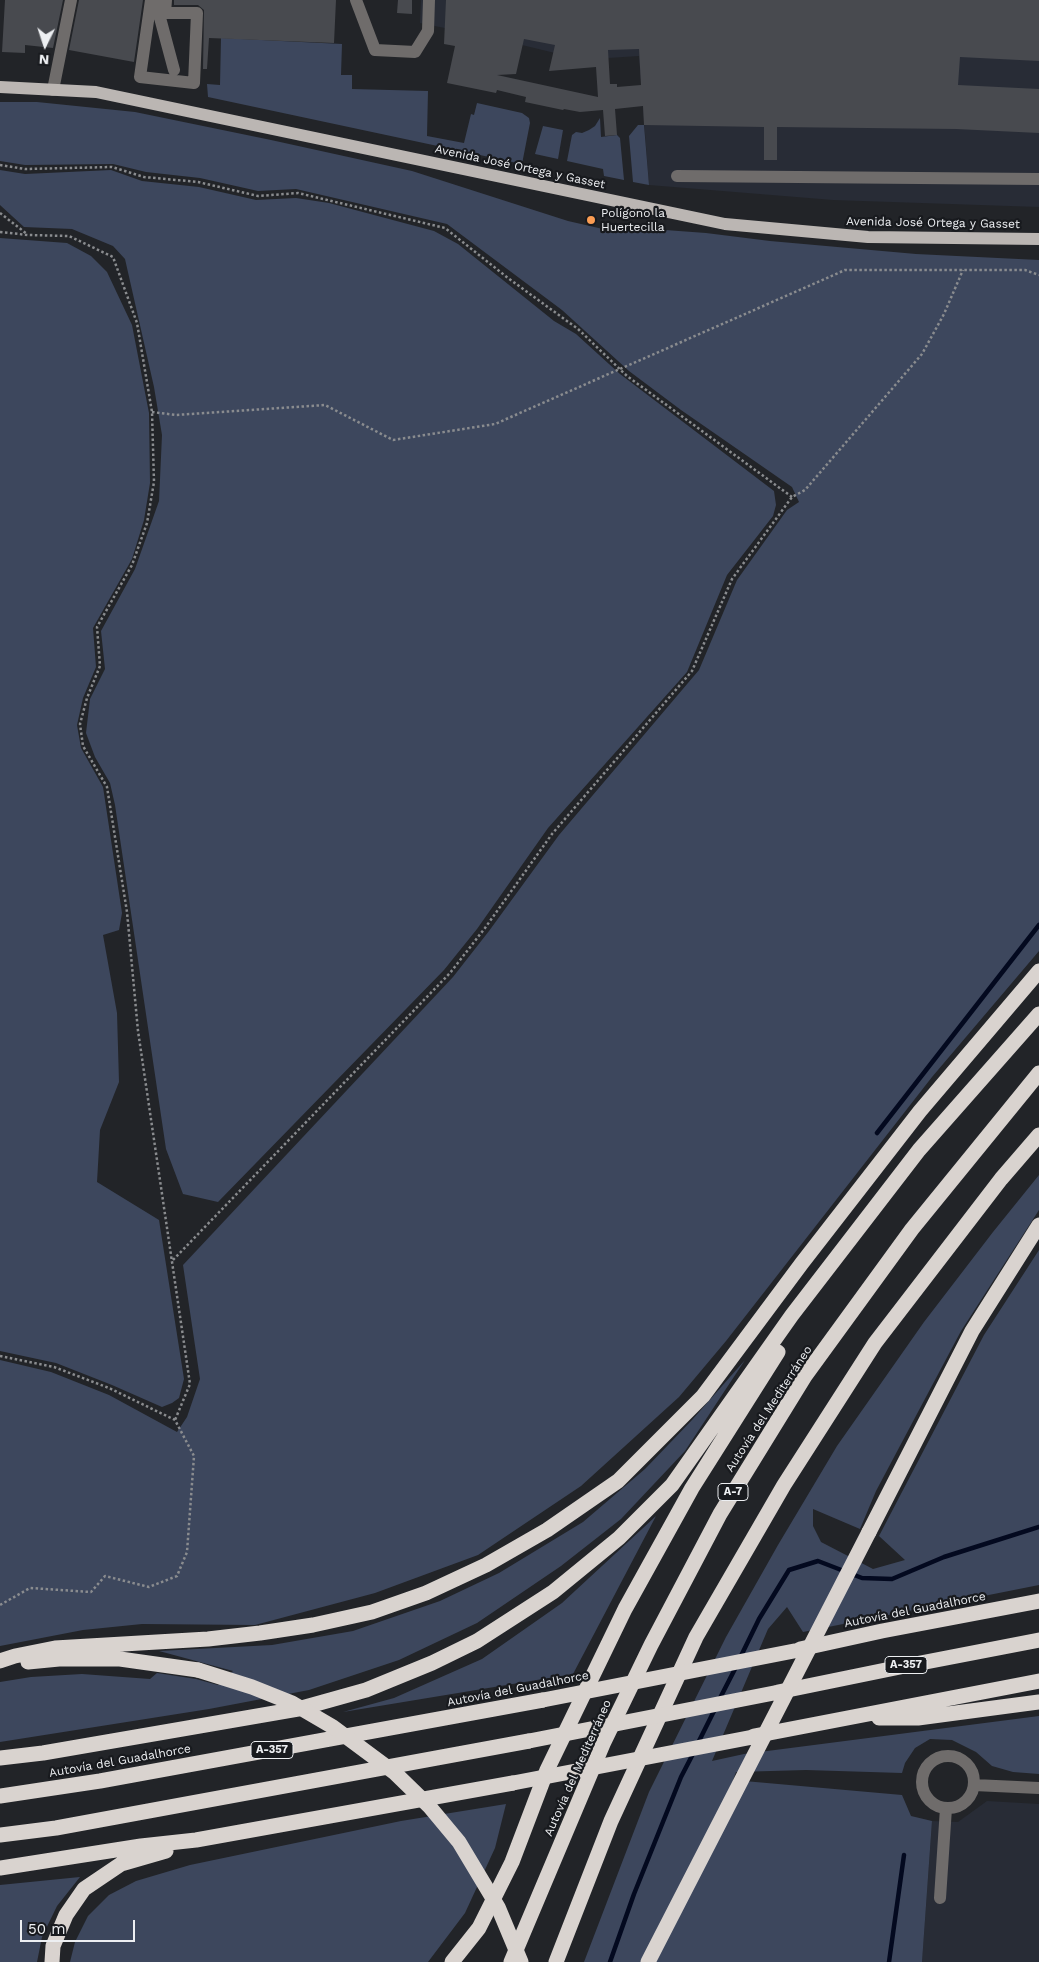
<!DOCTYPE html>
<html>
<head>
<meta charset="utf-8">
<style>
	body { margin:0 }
	#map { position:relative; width:1039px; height:1962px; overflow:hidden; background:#222428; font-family:"Work Sans",sans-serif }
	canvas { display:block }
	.north { position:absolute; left:20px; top:20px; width:50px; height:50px; -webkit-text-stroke:4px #181a1e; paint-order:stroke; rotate:184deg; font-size:14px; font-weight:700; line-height:20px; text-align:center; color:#edeff2 }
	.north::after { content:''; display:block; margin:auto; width:18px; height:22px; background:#edeff2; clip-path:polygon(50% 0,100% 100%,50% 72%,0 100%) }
	.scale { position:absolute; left:20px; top:1920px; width:115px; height:22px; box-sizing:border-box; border:2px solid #edeff2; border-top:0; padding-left:6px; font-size:15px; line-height:18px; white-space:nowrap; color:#edeff2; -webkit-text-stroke:4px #181a1e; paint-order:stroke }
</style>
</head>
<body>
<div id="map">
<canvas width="1039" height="1962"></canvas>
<div class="north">N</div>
<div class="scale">50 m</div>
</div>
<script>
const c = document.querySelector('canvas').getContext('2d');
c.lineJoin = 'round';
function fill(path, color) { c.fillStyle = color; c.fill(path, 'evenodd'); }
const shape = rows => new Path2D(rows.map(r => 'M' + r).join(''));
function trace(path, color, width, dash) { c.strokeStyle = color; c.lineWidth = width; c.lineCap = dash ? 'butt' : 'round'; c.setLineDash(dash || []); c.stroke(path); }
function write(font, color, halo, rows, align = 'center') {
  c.font = font + ' "Work Sans",sans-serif'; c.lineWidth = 4.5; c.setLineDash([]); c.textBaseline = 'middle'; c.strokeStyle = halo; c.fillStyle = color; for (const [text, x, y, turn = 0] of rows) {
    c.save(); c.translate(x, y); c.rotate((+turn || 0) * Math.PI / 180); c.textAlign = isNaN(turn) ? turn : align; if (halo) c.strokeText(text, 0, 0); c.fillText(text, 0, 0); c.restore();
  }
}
fill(shape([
	[421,0,1039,0,1039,207,833,200,649,185,639,56,608,58,559,54,489,37,420,23],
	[987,1801,1039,1804,1039,1962,922,1962,932,1821,958,1822]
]), '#282c36');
fill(shape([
	[221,38,342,44,341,75,352,75,352,89,428,91,427,136,464,143,471,114,474,115,477,103,522,113,529,118,530,123,522,164,208,97,207,84,220,85],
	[0,102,37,102,135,112,271,140,412,171,568,221,616,232,638,228,706,233,770,241,916,254,1039,260,1039,951,932,1077,726,1341,679,1397,581,1486,478,1555,375,1593,255,1625,142,1624,83,1630,0,1646,0,1360,51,1372,109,1395,177,1432,187,1417,200,1379,183,1265,453,977,489,931,559,835,699,670,737,580,787,510,799,502,792,487,681,410,629,371,562,310,447,224,296,189,258,191,200,178,146,172,113,164,25,165,0,161],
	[600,118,601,137,617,135,620,138,624,180,604,176,603,169,567,161,572,135,576,132,582,133,589,130,595,126],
	[638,125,644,125,649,185,633,182,629,136],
	[543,126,563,130,558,159,535,154],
	[0,170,25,174,111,170,142,181,199,187,256,200,296,198,329,203,434,231,458,244,554,321,576,334,620,374,774,491,776,505,773,516,727,575,687,672,548,828,477,929,444,970,218,1202,183,1194,166,1149,115,805,110,783,95,757,86,733,90,699,105,669,101,631,135,569,159,501,162,435,154,387,125,259,113,246,72,229,24,227,0,205],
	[0,238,67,243,91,256,107,272,132,325,149,413,150,483,144,520,132,559,93,628,96,667,83,698,77,725,81,748,103,787,122,913,119,930,103,935,117,1013,119,1082,100,1130,97,1182,159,1220,184,1379,179,1398,172,1403,162,1407,112,1385,56,1363,0,1351],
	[1039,1175,1039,1210,961,1331,876,1491,860,1529,813,1509,813,1526,821,1542,873,1569,905,1560,879,1536,984,1335,1039,1250,1039,1585,803,1632,787,1607,768,1629,712,1761,744,1754,1039,1716,1039,1774,1013,1772,992,1766,976,1752,952,1740,930,1739,915,1748,905,1763,902,1773,806,1770,736,1772,733,1780,902,1795,911,1816,932,1821,922,1962,584,1962,649,1792,726,1637,778,1545,837,1446,924,1322,993,1232],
	[745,1360,685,1451,621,1519,561,1566,477,1623,399,1660,309,1690,209,1709,0,1742,0,1682,31,1677,82,1674,150,1679,157,1673,196,1679,218,1685,233,1671,159,1651,272,1645,353,1631,440,1601,499,1573,583,1522,645,1469,692,1420],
	[656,1516,573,1674,343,1712,394,1698,482,1659,562,1603],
	[506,1804,495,1848,465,1913,428,1962,70,1962,75,1942,88,1916,109,1895,136,1881,190,1865,401,1821],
	[80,1877,57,1906,42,1937,37,1962,0,1962,0,1885]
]), '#3d475d');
trace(shape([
	[877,1133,1039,925],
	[740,1658,759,1619,789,1570,818,1561,862,1578,892,1579,944,1557,1039,1527],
	[719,1700,736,1667],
	[697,1745,716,1707],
	[610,1962,634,1894,681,1777,694,1752],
	[889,1962,904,1855]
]), '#03091f', 4.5);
fill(shape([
	[5,0,63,0,53,48,25,45,25,53,2,52],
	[79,0,143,0,134,62,69,50],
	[174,0,336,0,334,43,209,38,207,69,203,69,204,10,198,5,174,5],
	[398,0,412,0,412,14,397,13],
	[446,0,1039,0,1039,61,960,57,958,85,1039,89,1039,133,956,129,777,127,777,160,764,160,764,127,644,125,643,106,615,109,617,135,605,136,603,110,580,112,564,109,563,110,525,102,526,97,497,90,496,93,447,83,455,46,444,44],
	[524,39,555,45,549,71,596,67,598,97,497,75,516,74],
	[639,49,641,85,617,87,617,84,610,84,608,50]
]), '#484a4f');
trace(shape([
	[0,165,25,169,112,167,144,177,198,182,258,196,298,193,445,228,508,278,578,329,627,376,792,497],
	[0,213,27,234],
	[0,232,28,235,69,236,113,257,137,323,152,412,154,482,147,523,132,565,97,627,100,666,87,698,80,724,83,746,107,787,127,912,138,1031,190,1384,175,1420],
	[152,412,176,415,325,405,393,440,495,424,845,270,1025,270,1039,275],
	[173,1260,450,973,485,928,552,834,692,671,732,579,792,497,805,490,922,354,944,314,963,270],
	[0,1356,54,1367,109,1388,175,1420,194,1456,187,1552,177,1576,149,1587,105,1576,91,1592,30,1588,0,1605]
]), '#8a8c8f', 2.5, [2.5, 2.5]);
trace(shape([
	[151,0,140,77,194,83,197,13,165,13,166,0],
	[356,0,375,50,415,52,428,31,429,0],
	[160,4,159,14,174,70],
	[53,90,71,0],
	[677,176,1039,179],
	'922 1782a26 26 0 1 1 52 0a26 26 0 1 1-52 0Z',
	[974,1785,1039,1788],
	[940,1898,946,1808]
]), '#6f6c6b', 12);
trace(shape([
	[0,87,96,92,725,224,868,237,1039,239]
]), '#bbb6b3', 12);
trace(shape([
	[869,1532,972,1331,1039,1225],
	[800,1649,882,1631,1039,1601],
	[0,1661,15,1656,55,1648,208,1639,260,1633,313,1625,372,1612,426,1593,486,1565,547,1530,618,1481,703,1396,802,1263,920,1111,1039,971],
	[28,1662,59,1659,120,1659,198,1670],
	[778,1692,905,1666,1039,1640],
	[879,1718,918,1718,1039,1702],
	[754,1736,1039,1681],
	[0,1758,43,1753,298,1709,366,1690,432,1663,477,1641,553,1592,619,1538,672,1485,792,1315,919,1150,1039,1014],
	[0,1796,100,1781,543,1700],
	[0,1835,56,1828,529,1741],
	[0,1868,141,1846,196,1840,513,1783],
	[52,1962,53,1946,66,1915,84,1889,121,1864,166,1851],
	[452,1962,479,1928,512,1862,547,1770,625,1609,692,1488,778,1352],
	[511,1962,603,1744,651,1645,720,1514,805,1376,912,1229,1039,1073],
	[556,1962,611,1821,696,1637,784,1485,875,1343,1001,1179,1039,1135]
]), '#d9d3cf', 15);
trace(shape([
	[198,1670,252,1687,292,1703,333,1727,395,1773,429,1806,459,1842,498,1907,521,1962],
	[543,1700,794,1651],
	[529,1741,774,1693],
	[513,1783,753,1737],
	[648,1962,869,1532]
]), '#d9d3cf', 15);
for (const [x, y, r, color] of [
	[591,220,5,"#fc9d53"]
]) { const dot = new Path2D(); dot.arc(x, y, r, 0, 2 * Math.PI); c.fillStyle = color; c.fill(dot); trace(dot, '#181a1e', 2); }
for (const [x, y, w] of [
	[733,1492,30],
	[906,1665,42],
	[272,1750,42]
]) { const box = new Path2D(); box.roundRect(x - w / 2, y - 8.5, w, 17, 4); c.fillStyle = '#181a1e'; c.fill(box); trace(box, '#edeff2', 1); }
write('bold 11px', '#edeff2', null, [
	["A-7",733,1492],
	["A-357",906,1665],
	["A-357",272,1750]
]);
write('12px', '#edeff2', '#181a1e', [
	["Avenida José Ortega y Gasset",520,167,12],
	["Avenida José Ortega y Gasset",933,223,1],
	["Autovía del Mediterráneo",769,1409,-57],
	["Autovía del Guadalhorce",915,1610,-11],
	["Autovía del Guadalhorce",518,1689,-11],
	["Autovía del Guadalhorce",120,1761,-10],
	["Autovía del Mediterráneo",578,1768,-66]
]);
write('12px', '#edeff2', '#181a1e', [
	["Polígono la",601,213],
	["Huertecilla",601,227]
], 'left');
</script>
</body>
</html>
